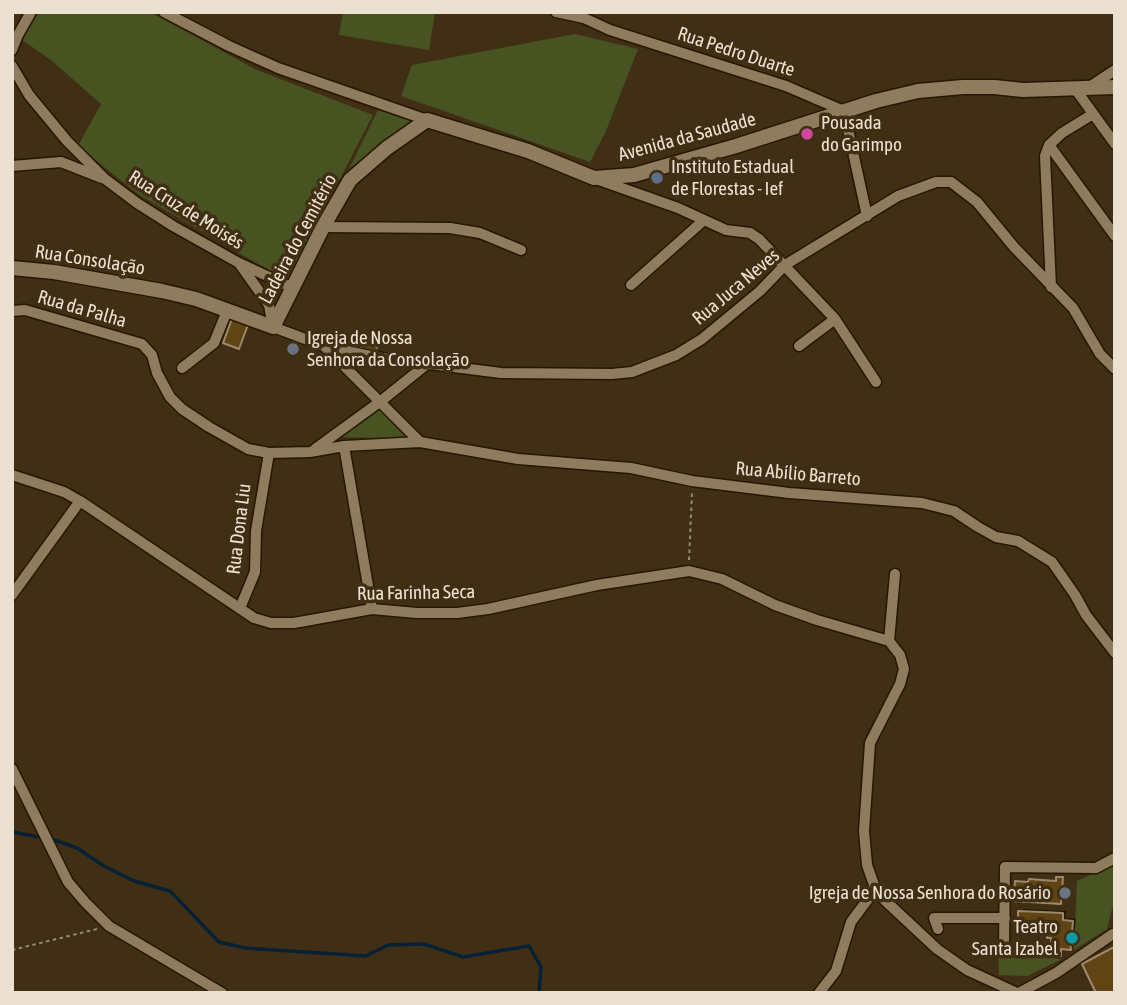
<!DOCTYPE html>
<html>
<head>
<meta charset="utf-8">
<style>
	body { margin:0 }
	#map { position:relative; width:1127px; height:1005px; overflow:hidden; background:#402f14; font-family:"Asap Condensed",sans-serif }
	canvas { display:block }
	.frame { position:absolute; inset:0; border:14px solid #ece1d1; pointer-events:none }
</style>
</head>
<body>
<div id="map">
<canvas width="1127" height="1005"></canvas>
<div class="frame"></div>
</div>
<script>
const c = document.querySelector('canvas').getContext('2d');
c.lineJoin = 'round';
function fill(path, color) { c.fillStyle = color; c.fill(path, 'evenodd'); }
const shape = rows => new Path2D(rows.map(r => 'M' + r).join(''));
function trace(path, color, width, dash) { c.strokeStyle = color; c.lineWidth = width; c.lineCap = dash ? 'butt' : 'round'; c.setLineDash(dash || []); c.stroke(path); }
function write(font, color, halo, rows, align = 'center') {
  c.font = font + ' "Asap Condensed",sans-serif'; c.lineWidth = 7; c.setLineDash([]); c.textBaseline = 'middle'; c.strokeStyle = halo; c.fillStyle = color; for (const [text, x, y, turn = 0] of rows) {
    c.save(); c.translate(x, y); c.rotate((+turn || 0) * Math.PI / 180); c.textAlign = isNaN(turn) ? turn : align; if (halo) c.strokeText(text, 0, 0); c.fillText(text, 0, 0); c.restore();
  }
}
fill(shape([
	[39,12,150,12,257,70,373,115,287,281,138,194,78,146,101,104,51,60,22,40],
	[343,12,435,12,429,50,339,35],
	[575,34,638,49,606,131,590,162,401,96,412,65],
	[378,110,413,121,349,169],
	[381,407,411,439,342,437],
	[1115,864,1115,897,1107,929,1074,950,1077,881],
	[998,950,1003,954,1062,959,1027,976,999,975]
]), '#475321');
fill(shape([
	[366,334,379,336,375,352,364,336],
	[1023,909,1066,911,1065,918,1076,918,1075,928,1072,931,1074,945,1071,948,1063,948,1060,954,1049,928,1020,912],
	[1115,946,1115,993,1085,964]
]), '#0007');
trace(shape([
	[12,832,44,838],
	[51,839,77,848,104,866,134,881,170,891,219,942,245,948,366,956,388,945,424,944,463,957,529,946,541,967,539,993]
]), '#072134', 3.5);
const building = shape([
	[233,316,249,322,239,349,223,343,233,316],
	[363,335,378,337,376,353,360,351,363,335],
	[1056,877,1063,877,1061,904,1013,901,1015,881,1028,882,1029,879,1056,881,1056,877],
	[1018,911,1063,913,1063,920,1073,921,1072,933,1069,933,1071,950,1061,949,1061,956,1051,955,1051,938,1047,938,1047,929,1018,928,1018,911],
	[1114,947,1115,993,1096,993,1082,964,1114,947]
]);
fill(building, '#604414');
trace(building, '#9c886a', 2);
const street = shape([
	[164,12,229,46,278,68,427,120],
	[556,12,584,18],
	[579,12,584,18,610,30,786,86,844,111,867,216],
	[12,50,18,35,31,12],
	[12,66,29,95,67,141,105,179,137,203,173,226,239,263,269,305,273,327,324,346,375,357,501,373,612,374,632,372,676,355,702,339,760,291,785,265,898,196,936,182,951,182,977,202,1014,247,1073,308,1100,354,1115,369],
	[1088,88,1115,70],
	[1076,90,1115,144],
	[1049,145,1115,236],
	[12,166,61,162,102,178],
	[599,180,678,208,726,230,750,233,759,239,835,319,876,382],
	[323,227,450,228,480,233,521,250],
	[239,263,293,288],
	[631,285,704,220],
	[1051,287,1045,156,1049,145,1062,133,1093,114],
	[12,311,25,310,142,344,152,355,157,373,170,397,182,409,209,427,248,449,269,453,310,452,344,446,420,442,518,459,631,468,692,481,789,493,922,503,954,511,978,527,996,537,1018,541,1052,562,1075,595,1086,615,1115,653],
	[799,346,835,319],
	[325,347,420,442],
	[182,368,214,343,227,311],
	[344,446,372,609],
	[315,449,381,401,427,364],
	[12,475,64,492,80,501,254,618,271,623,294,623,372,609,417,613,457,613,488,609,597,585,689,571,722,579,775,605,817,620,889,641],
	[12,595,80,501],
	[240,608,255,572,256,531,269,453],
	[889,641,900,655,904,669,900,684,870,743,864,831,867,865,877,893,937,949,967,970,1017,993],
	[889,641,895,574],
	[12,769,68,882,85,902,109,926,222,993],
	[938,929,934,918,1005,918],
	[1004,946,1005,867,1096,868,1115,858],
	[819,993,836,971,851,922,868,899,877,893],
	[1019,993,1056,973,1113,934]
]);
const secondary = shape([
	[12,268,54,272,162,291,196,299,273,327,323,227,350,180,387,148,427,120,528,151,594,178,634,175,736,146,876,101,918,91,963,87,994,87,1023,90,1115,87]
]);
trace(street, '#271700', 13);
trace(secondary, '#271700', 17);
trace(shape([
	[689,560,692,492],
	[12,950,97,929]
]), '#978973', 2, [3.5, 3.5]);
trace(street, '#8f7b5e', 10);
trace(secondary, '#8f7b5e', 14);
for (const [x, y, r, color] of [
	[807,134,7,"#d1479c"],
	[657,178,7,"#5c6f8a"],
	[293,349,7,"#6b7280"],
	[1065,893,7,"#6b7280"],
	[1072,938,7,"#0f9aa8"]
]) { const dot = new Path2D(); dot.arc(x, y, r, 0, 2 * Math.PI); c.fillStyle = color; c.fill(dot); trace(dot, '#402f14', 2.5); }
write('19px', '#ece1d1', '#402f14', [
	["Rua Pedro Duarte",736,52,18],
	["Avenida da Saudade",687,137,-15],
	["Rua Cruz de Moisés",186,210,32],
	["Ladeira do Cemitério",298,239,-62],
	["Rua Consolação",90,260,9],
	["Rua Juca Neves",736,287,-40],
	["Rua da Palha",82,309,16],
	["Rua Abílio Barreto",798,474,5],
	["Rua Dona Liu",239,529,-83],
	["Rua Farinha Seca",416,593,-1]
]);
write('19px', '#ece1d1', '#402f14', [
	["Pousada",821,123],
	["do Garimpo",821,145],
	["Instituto Estadual",671,167],
	["de Florestas - Ief",671,189],
	["Igreja de Nossa",307,338],
	["Senhora da Consolação",307,360],
	["Igreja de Nossa Senhora do Rosário",1051,893,"right"],
	["Teatro",1058,927,"right"],
	["Santa Izabel",1058,949,"right"]
], 'left');
</script>
</body>
</html>
